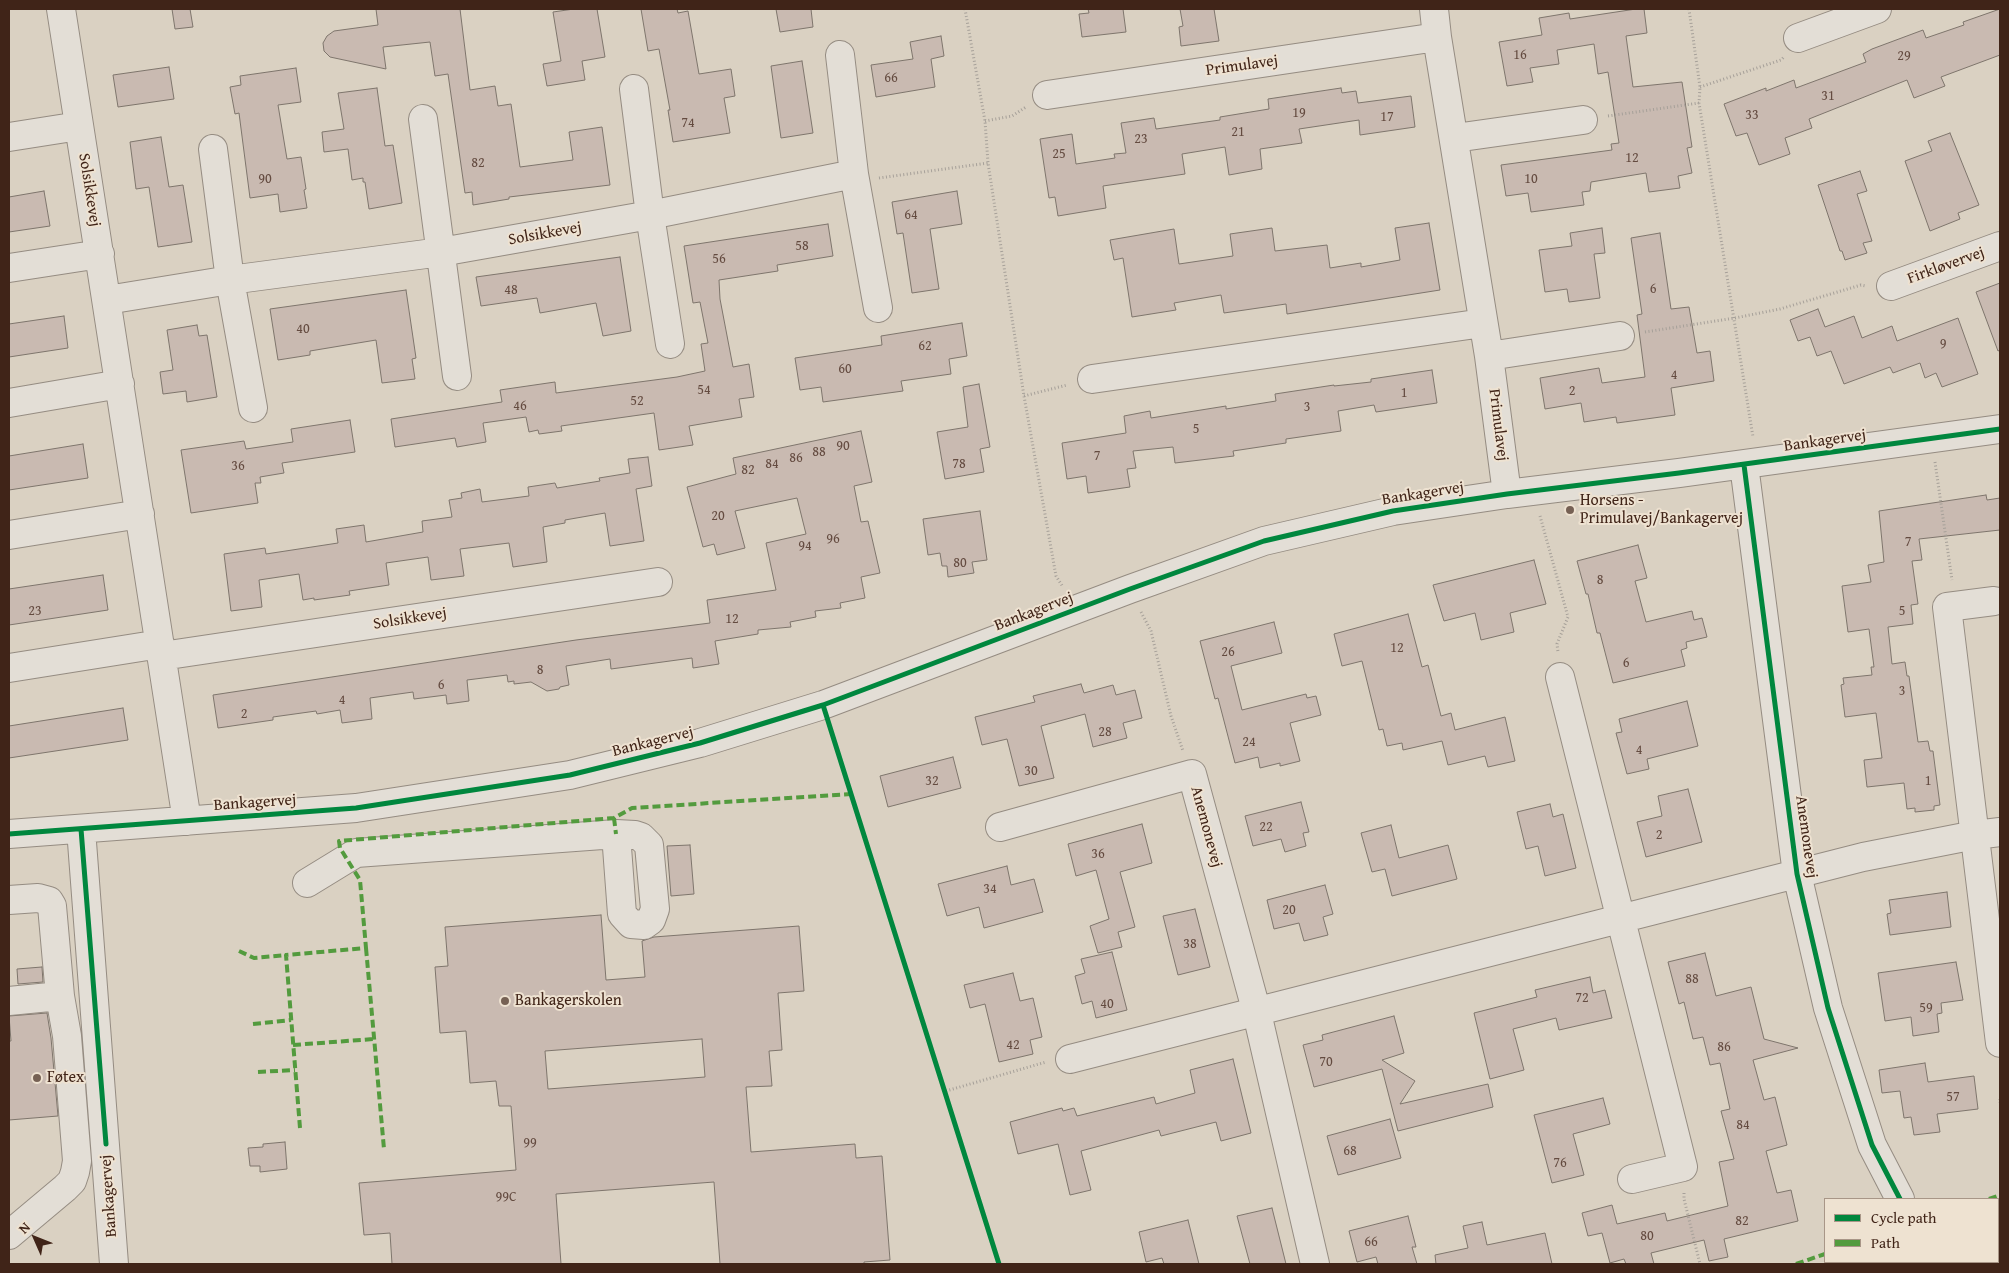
<!DOCTYPE html>
<html>
<head>
<meta charset="utf-8">
<style>
	body { margin:0 }
	#map { position:relative; width:2009px; height:1273px; overflow:hidden; background:#dad1c2; font-family:"Gentium Book Plus",serif }
	canvas { display:block }
	.frame { position:absolute; inset:0; border:10px solid #402418; pointer-events:none }
	.legend { position:absolute; left:1824px; top:1198px; width:175px; height:65px; box-sizing:border-box; background:#eee2d1; border:1px solid #a89687; margin:0; padding:6px 9px; list-style:none; font-size:15px; color:#402418 }
	.legend li { display:flex; align-items:center; gap:10px; height:25px }
	.legend b { width:25px; border:1px solid #a89687 }
	.north { position:absolute; left:10px; top:1213px; width:50px; height:50px; -webkit-text-stroke:4px #eee2d1; paint-order:stroke; rotate:314deg; font-size:14px; font-weight:700; line-height:20px; text-align:center; color:#402418 }
	.north::after { content:''; display:block; margin:auto; width:18px; height:22px; background:#402418; clip-path:polygon(50% 0,100% 100%,50% 72%,0 100%) }
</style>
</head>
<body>
<div id="map">
<canvas width="2009" height="1273"></canvas>
<div class="frame"></div>
<ul class="legend">
<li><b style="height:6px;background:#00873e"></b>Cycle path</li>
<li><b style="height:6px;background:#539b3e"></b>Path</li>
</ul>
<div class="north">N</div>
</div>
<script>
const c = document.querySelector('canvas').getContext('2d');
c.lineJoin = 'round';
function fill(path, color) { c.fillStyle = color; c.fill(path, 'evenodd'); }
const shape = rows => new Path2D(rows.map(r => 'M' + r).join(''));
function trace(path, color, width, dash) { c.strokeStyle = color; c.lineWidth = width; c.lineCap = dash ? 'butt' : 'round'; c.setLineDash(dash || []); c.stroke(path); }
function write(font, color, halo, rows, align = 'center') {
  c.font = font + ' "Gentium Book Plus",serif'; c.lineWidth = 4; c.setLineDash([]); c.textBaseline = 'middle'; c.strokeStyle = halo; c.fillStyle = color; for (const [text, x, y, turn = 0] of rows) {
    c.save(); c.translate(x, y); c.rotate((+turn || 0) * Math.PI / 180); c.textAlign = isNaN(turn) ? turn : align; if (halo) c.strokeText(text, 0, 0); c.fillText(text, 0, 0); c.restore();
  }
}
const building = shape([
	[172,9,190,9,193,27,175,29,172,9],
	[376,9,460,9,470,90,495,86,498,106,511,104,520,167,573,160,569,132,602,127,610,185,509,197,509,199,473,205,472,192,465,193,448,74,435,76,430,42,383,47,386,69,330,57,324,51,323,43,327,36,334,31,378,25,376,9],
	[574,9,597,9,605,57,582,61,585,80,547,86,543,64,561,61,553,12,574,9],
	[641,9,677,9,678,13,688,11,699,74,731,69,735,96,724,98,730,133,673,142,668,110,670,110,659,49,648,51,641,9],
	[776,9,811,9,813,27,780,32,776,9],
	[1088,9,1123,9,1126,32,1082,37,1079,14,1089,13,1088,9],
	[1180,9,1214,9,1219,41,1181,46,1179,27,1183,26,1180,9],
	[1636,9,1644,9,1647,33,1626,36,1633,87,1682,82,1692,147,1687,148,1692,173,1678,176,1680,188,1649,192,1646,173,1591,182,1590,191,1582,192,1584,205,1531,212,1528,193,1506,196,1501,165,1612,150,1611,144,1619,143,1608,72,1598,74,1594,44,1557,50,1559,64,1530,68,1533,82,1507,86,1499,42,1542,35,1539,18,1569,13,1570,19,1636,9],
	[2000,9,2000,55,1941,77,1945,86,1914,98,1907,80,1809,119,1812,128,1785,138,1790,154,1759,165,1747,133,1736,136,1724,104,1766,88,1766,91,1794,80,1796,88,1866,62,1863,54,1872,49,1923,30,1926,38,1964,25,1963,22,2000,9],
	[941,36,944,56,931,59,935,87,876,97,871,65,913,59,910,42,941,36],
	[802,61,813,133,781,138,771,66,802,61],
	[169,67,174,99,118,107,113,75,169,67],
	[296,68,301,102,278,105,287,159,301,157,306,189,304,190,307,208,280,212,278,194,250,198,239,113,235,114,230,87,241,85,240,76,296,68],
	[377,88,385,146,393,145,402,203,369,209,365,182,363,182,363,178,352,180,348,149,324,152,322,132,344,129,338,93,377,88],
	[1341,88,1342,93,1356,91,1358,103,1411,96,1415,127,1360,135,1359,120,1299,129,1302,143,1260,149,1262,169,1229,175,1225,147,1182,154,1185,174,1103,186,1106,208,1058,216,1055,197,1049,198,1040,139,1072,134,1076,164,1115,158,1114,154,1126,153,1121,123,1154,118,1156,129,1220,120,1220,117,1269,109,1268,99,1341,88],
	[1950,133,1979,205,1958,213,1960,219,1930,231,1905,161,1932,151,1928,141,1950,133],
	[161,137,169,187,183,185,192,242,158,247,149,187,136,189,130,142,161,137],
	[1860,171,1867,191,1857,194,1872,241,1863,243,1867,253,1845,260,1842,251,1840,251,1818,185,1860,171],
	[44,191,50,226,9,232,9,197,44,191],
	[957,191,962,224,930,229,939,289,912,293,903,233,897,234,892,202,957,191],
	[1429,223,1440,290,1287,314,1286,304,1224,313,1221,295,1174,303,1176,310,1132,317,1123,258,1114,260,1110,240,1174,229,1179,264,1233,256,1230,234,1272,228,1275,251,1327,245,1330,268,1361,263,1361,267,1400,260,1395,228,1429,223],
	[828,224,833,256,777,265,778,271,719,280,720,299,733,367,749,364,754,397,739,399,742,417,689,426,693,445,659,450,654,413,561,426,562,431,539,434,538,430,529,432,526,417,483,423,486,442,457,447,455,438,395,447,391,419,502,402,500,390,555,382,556,393,677,377,705,371,701,344,708,343,700,302,693,303,684,246,828,224],
	[1602,228,1605,253,1594,254,1600,298,1569,302,1567,289,1545,292,1539,250,1572,246,1570,233,1602,228],
	[1660,233,1671,309,1689,307,1697,353,1710,351,1714,381,1671,388,1675,415,1617,423,1616,417,1584,422,1581,403,1545,409,1540,378,1599,368,1602,383,1645,377,1637,315,1642,314,1631,238,1660,233],
	[620,257,631,331,603,336,596,303,540,313,537,298,481,306,476,277,620,257],
	[2000,283,2000,350,1998,351,1976,292,2000,283],
	[406,290,416,358,412,359,415,379,382,383,376,340,310,351,310,355,278,360,270,309,406,290],
	[1818,309,1825,327,1854,316,1862,338,1892,326,1897,341,1958,318,1978,374,1942,387,1936,373,1925,378,1920,363,1893,373,1890,367,1844,384,1831,351,1817,356,1810,337,1798,341,1790,320,1818,309],
	[64,316,68,348,9,357,9,324,64,316],
	[962,323,967,356,949,359,951,374,901,381,903,391,823,402,821,387,800,390,795,358,882,345,881,336,962,323],
	[197,325,199,336,207,335,217,397,187,402,186,391,163,394,160,372,173,370,167,330,197,325],
	[1432,370,1437,403,1376,412,1374,405,1338,411,1341,431,1286,439,1286,443,1233,451,1234,456,1175,463,1173,447,1133,451,1136,468,1127,469,1130,487,1088,493,1086,476,1067,479,1062,443,1126,433,1124,416,1150,411,1151,418,1226,406,1226,409,1276,401,1275,394,1334,385,1334,386,1371,382,1371,379,1432,370],
	[979,384,990,447,980,449,984,472,945,479,937,432,968,427,963,387,979,384],
	[350,420,355,452,282,463,284,473,260,477,261,483,255,483,258,503,191,513,181,450,244,441,246,449,293,442,291,429,350,420],
	[861,431,872,482,854,486,861,522,868,521,880,573,861,577,865,598,840,603,841,608,815,611,816,617,790,622,791,627,758,630,758,634,715,641,719,664,693,668,692,658,611,669,610,659,566,666,569,685,560,687,559,689,547,691,531,682,514,684,514,681,508,682,507,675,467,680,469,701,447,704,446,695,414,699,413,692,370,698,372,719,342,723,340,710,317,714,316,711,273,717,273,720,218,728,213,695,576,640,710,623,707,600,776,590,766,543,806,534,797,498,735,511,745,548,717,555,714,544,703,547,687,487,736,474,733,458,861,431],
	[83,444,88,478,9,490,9,456,83,444],
	[648,457,652,486,636,489,644,541,610,546,605,513,565,520,565,523,543,527,547,562,513,567,509,543,460,549,464,576,431,580,428,557,386,563,389,585,349,591,350,595,314,600,314,598,303,600,299,574,259,580,262,607,231,611,224,554,265,548,266,554,338,543,336,529,364,525,366,542,423,532,422,521,452,517,449,500,462,498,461,493,480,489,482,502,529,496,528,487,555,483,557,488,600,481,599,478,630,473,628,459,648,457],
	[1986,495,1987,500,2000,498,2000,530,1919,539,1922,560,1912,561,1918,604,1911,605,1913,624,1888,627,1892,664,1905,662,1907,676,1909,676,1918,742,1928,741,1930,751,1933,751,1940,805,1934,806,1934,810,1915,812,1915,808,1907,809,1904,783,1867,787,1864,760,1882,758,1876,713,1845,717,1841,685,1844,684,1843,678,1872,675,1871,667,1874,667,1869,629,1848,632,1842,586,1871,582,1868,565,1884,562,1879,511,1986,495],
	[980,511,987,560,972,562,974,573,948,577,947,566,942,566,940,553,928,555,923,519,980,511],
	[1638,545,1647,578,1635,581,1646,622,1692,611,1694,620,1702,618,1707,637,1686,642,1687,648,1681,650,1685,666,1613,683,1600,633,1597,633,1588,594,1586,594,1577,561,1638,545],
	[1534,560,1546,604,1510,613,1514,632,1481,640,1475,613,1444,621,1433,585,1534,560],
	[103,575,108,610,9,625,9,589,103,575],
	[1408,614,1422,667,1428,665,1441,716,1451,713,1455,730,1505,717,1515,761,1488,767,1485,756,1448,765,1442,741,1403,750,1402,743,1387,746,1383,729,1379,730,1362,661,1342,666,1334,634,1408,614],
	[1274,622,1282,653,1231,666,1242,710,1306,694,1307,698,1316,696,1321,715,1290,723,1300,761,1280,766,1280,763,1260,768,1258,757,1235,763,1218,698,1215,699,1200,641,1274,622],
	[1081,684,1084,693,1113,685,1116,695,1135,690,1142,718,1123,723,1127,738,1093,747,1085,714,1041,726,1054,778,1019,786,1007,739,982,745,975,717,1035,702,1033,696,1081,684],
	[1687,701,1698,746,1647,759,1649,769,1627,774,1616,733,1622,732,1619,719,1687,701],
	[123,708,128,740,9,758,9,726,123,708],
	[953,757,961,788,888,807,880,776,953,757],
	[1688,789,1702,842,1646,857,1637,822,1662,816,1658,796,1688,789],
	[1301,802,1309,832,1303,833,1306,846,1285,852,1281,839,1253,846,1245,816,1301,802],
	[1550,804,1553,817,1563,814,1576,868,1545,876,1538,846,1526,849,1517,812,1550,804],
	[1142,824,1152,863,1120,872,1135,927,1118,932,1122,947,1098,953,1090,926,1109,919,1096,870,1076,876,1068,844,1142,824],
	[1391,825,1399,858,1448,845,1457,879,1392,896,1385,869,1372,872,1361,833,1391,825],
	[690,845,694,894,671,896,667,846,690,845],
	[1007,866,1011,885,1034,879,1043,912,984,928,979,907,947,916,938,884,1007,866],
	[1325,885,1333,914,1323,917,1328,935,1304,941,1299,923,1274,929,1267,900,1325,885],
	[1947,892,1951,927,1890,935,1887,914,1891,913,1889,900,1947,892],
	[1195,909,1210,967,1178,975,1163,916,1195,909],
	[601,915,606,980,645,977,642,941,654,937,799,926,804,991,778,993,782,1050,769,1051,772,1086,746,1087,751,1152,855,1144,856,1158,882,1156,890,1260,864,1262,864,1264,720,1264,714,1182,556,1194,561,1264,392,1264,390,1233,364,1235,359,1183,516,1170,511,1106,499,1106,496,1081,470,1083,466,1031,440,1033,435,967,448,966,445,927,601,915],
	[702,1039,705,1077,548,1089,545,1051,702,1039],
	[1112,952,1127,1010,1096,1018,1092,1001,1082,1004,1075,976,1085,973,1081,959,1112,952],
	[1705,953,1716,996,1751,987,1764,1039,1798,1048,1753,1060,1764,1100,1775,1097,1787,1145,1766,1151,1777,1193,1791,1190,1798,1221,1724,1239,1728,1257,1709,1261,1704,1240,1651,1253,1654,1264,1626,1264,1624,1259,1610,1263,1602,1233,1588,1236,1582,1213,1612,1205,1617,1224,1665,1213,1667,1221,1728,1206,1719,1162,1734,1159,1721,1111,1730,1109,1720,1063,1710,1065,1703,1037,1693,1039,1684,1002,1679,1004,1668,962,1705,953],
	[1956,962,1963,1000,1941,1003,1942,1013,1937,1014,1939,1032,1913,1036,1911,1017,1885,1021,1878,973,1956,962],
	[42,967,43,982,18,984,17,969,42,967],
	[1013,973,1020,1001,1033,998,1042,1037,1030,1040,1033,1054,999,1062,985,1004,970,1008,964,985,1013,973],
	[1590,977,1593,993,1605,990,1612,1018,1559,1030,1556,1018,1513,1029,1524,1070,1490,1079,1474,1013,1537,997,1535,990,1590,977],
	[47,1013,51,1038,58,1116,9,1120,9,1041,11,1041,9,1016,47,1013],
	[1394,1016,1404,1053,1382,1060,1415,1081,1400,1104,1488,1084,1493,1107,1398,1131,1382,1069,1314,1087,1303,1045,1323,1040,1322,1035,1394,1016],
	[1233,1059,1251,1133,1221,1141,1216,1122,1161,1136,1159,1130,1081,1151,1091,1190,1070,1195,1058,1144,1018,1154,1010,1122,1062,1108,1063,1111,1074,1108,1077,1116,1154,1097,1156,1104,1195,1093,1190,1070,1233,1059],
	[1925,1063,1928,1082,1974,1076,1978,1109,1937,1114,1940,1132,1914,1135,1911,1117,1904,1118,1900,1091,1882,1093,1879,1070,1925,1063],
	[1603,1098,1610,1124,1573,1134,1584,1175,1552,1183,1534,1115,1603,1098],
	[1390,1119,1401,1158,1338,1175,1327,1136,1390,1119],
	[285,1142,287,1169,260,1172,260,1166,250,1166,248,1148,263,1147,263,1144,285,1142],
	[1272,1208,1286,1264,1250,1264,1237,1216,1272,1208],
	[1408,1216,1416,1247,1412,1247,1417,1264,1378,1264,1376,1257,1357,1262,1349,1231,1408,1216],
	[1188,1220,1199,1264,1164,1264,1162,1258,1146,1262,1139,1232,1188,1220],
	[1482,1222,1487,1245,1545,1233,1552,1264,1436,1264,1435,1255,1468,1248,1463,1226,1482,1222]
]);
fill(building, '#c9bab1');
trace(building, '#7e756c', 1);
const minor = shape([
	[61,9,187,821],
	[1434,9,1437,37,1489,356,1507,494],
	[1798,38,1877,9],
	[840,55,854,174,878,308],
	[634,89,650,215,670,344],
	[1047,95,1437,37],
	[423,119,457,376],
	[9,137,79,126],
	[1455,138,1583,120],
	[213,149,230,280,253,408],
	[9,268,100,254],
	[1891,286,2000,246],
	[107,300,230,280,441,252,650,215,854,174],
	[1489,356,1620,336],
	[1092,379,1483,323],
	[9,403,120,384],
	[1744,465,1797,874,1828,1008,1872,1145,1900,1199],
	[9,535,140,514],
	[1994,601,1947,607,2000,1043],
	[162,656,658,582],
	[9,668,160,644],
	[1560,677,1683,1167,1632,1179],
	[1000,827,1192,774,1257,1013,1315,1264],
	[81,829,114,1264],
	[9,834,356,808,570,775,700,743,823,705,1130,589,1264,541,1393,511,1507,494,1679,473,2000,429],
	[307,883,356,853,616,834,635,835,641,837,649,845,655,909,651,920,644,925,631,924,622,914,616,834],
	[9,900,38,898,49,901,52,906,60,996,9,1001],
	[1070,1059,1863,857,1975,835,2000,832],
	[9,1235,65,1188,72,1181,75,1172,77,1161,67,1036,60,996],
	[1934,1262,1935,1264]
]);
trace(minor, '#958c82', 30);
trace(shape([
	[965,9,985,121,988,163,1024,396,1056,576,1063,587],
	[1689,9,1700,87,1699,103,1753,437],
	[1700,87,1781,60,1784,57],
	[1608,116,1699,103],
	[985,121,1012,116,1026,107],
	[879,178,988,163],
	[1645,332,1735,318,1780,309,1861,285,1866,286],
	[1024,396,1067,385],
	[1935,462,1952,580],
	[1540,516,1568,617,1557,644,1558,652],
	[1141,612,1151,631,1171,716,1183,751],
	[946,1091,1046,1062],
	[2000,1099,2000,1103],
	[1684,1193,1684,1199,1700,1264]
]), '#a6a099', 3, [1, 2.5]);
trace(minor, '#e3ded6', 28);
trace(shape([
	[614,818,616,834],
	[366,948,384,1149],
	[239,951,254,958,286,955],
	[253,1024,291,1020],
	[293,1045,374,1039],
	[258,1072,295,1070],
	[300,1128,286,955,366,948,360,880,340,848,339,841,614,818,632,808,851,794],
	[1989,1199,2000,1195],
	[1796,1264,1825,1254]
]), '#539b3e', 4, [8, 4]);
trace(shape([
	[1744,465,1797,874,1828,1008,1872,1145,1900,1199],
	[823,705,999,1264],
	[81,829,106,1144],
	[9,834,356,808,570,775,700,743,823,705,1130,589,1264,541,1393,511,1507,494,1679,473,2000,429]
]), '#00873e', 5);
for (const [x, y, r, color] of [
	[1570,510,5,"#766154"],
	[505,1001,5,"#766154"],
	[37,1078,5,"#766154"]
]) { const dot = new Path2D(); dot.arc(x, y, r, 0, 2 * Math.PI); c.fillStyle = color; c.fill(dot); trace(dot, '#eee2d1', 2); }
write('14px', '#644b40', null, [
	["16",1520,55],
	["29",1904,56],
	["66",891,78],
	["31",1828,96],
	["19",1299,113],
	["33",1752,115],
	["17",1387,117],
	["74",688,123],
	["21",1238,132],
	["23",1141,139],
	["25",1059,154],
	["12",1632,158],
	["82",478,163],
	["90",265,179],
	["10",1531,179],
	["64",911,215],
	["58",802,246],
	["56",719,259],
	["6",1653,289],
	["48",511,290],
	["40",303,329],
	["9",1943,344],
	["62",925,346],
	["60",845,369],
	["4",1674,375],
	["54",704,390],
	["2",1572,391],
	["1",1404,393],
	["52",637,401],
	["46",520,406],
	["3",1307,407],
	["5",1196,429],
	["90",843,446],
	["88",819,452],
	["7",1097,456],
	["86",796,458],
	["84",772,464],
	["78",959,464],
	["36",238,466],
	["82",748,470],
	["20",718,516],
	["96",833,539],
	["7",1908,542],
	["94",805,546],
	["80",960,563],
	["8",1600,580],
	["23",35,611],
	["5",1902,611],
	["12",732,619],
	["12",1397,648],
	["26",1228,652],
	["6",1626,663],
	["8",540,670],
	["6",441,685],
	["3",1902,691],
	["4",342,700],
	["2",244,714],
	["28",1105,732],
	["24",1249,742],
	["4",1639,750],
	["30",1031,771],
	["32",932,781],
	["1",1928,781],
	["22",1266,827],
	["2",1659,835],
	["36",1098,854],
	["34",990,889],
	["20",1289,910],
	["38",1190,944],
	["88",1692,979],
	["72",1582,998],
	["40",1107,1004],
	["59",1926,1008],
	["42",1013,1045],
	["86",1724,1047],
	["70",1326,1062],
	["57",1953,1097],
	["84",1743,1125],
	["99",530,1143],
	["68",1350,1151],
	["76",1560,1163],
	["99C",506,1197],
	["82",1742,1221],
	["80",1647,1236],
	["66",1371,1242]
]);
write('16px', '#402418', '#eee2d1', [
	["Primulavej",1242,66,-8],
	["Solsikkevej",89,190,81],
	["Solsikkevej",545,234,-10],
	["Firkløvervej",1946,266,-20],
	["Primulavej",1498,425,83],
	["Bankagervej",1825,441,-8],
	["Bankagervej",1423,494,-9],
	["Bankagervej",1034,612,-21],
	["Solsikkevej",410,619,-9],
	["Bankagervej",653,742,-14],
	["Bankagervej",255,803,-4],
	["Anemonevej",1206,827,75],
	["Anemonevej",1806,837,82],
	["Bankagervej",109,1196,-94]
]);
write('16px', '#402418', '#eee2d1', [
	["Horsens -",1580,501],
	["Primulavej/Bankagervej",1580,519],
	["Bankagerskolen",515,1001],
	["Føtex",47,1078]
], 'left');
</script>
</body>
</html>
